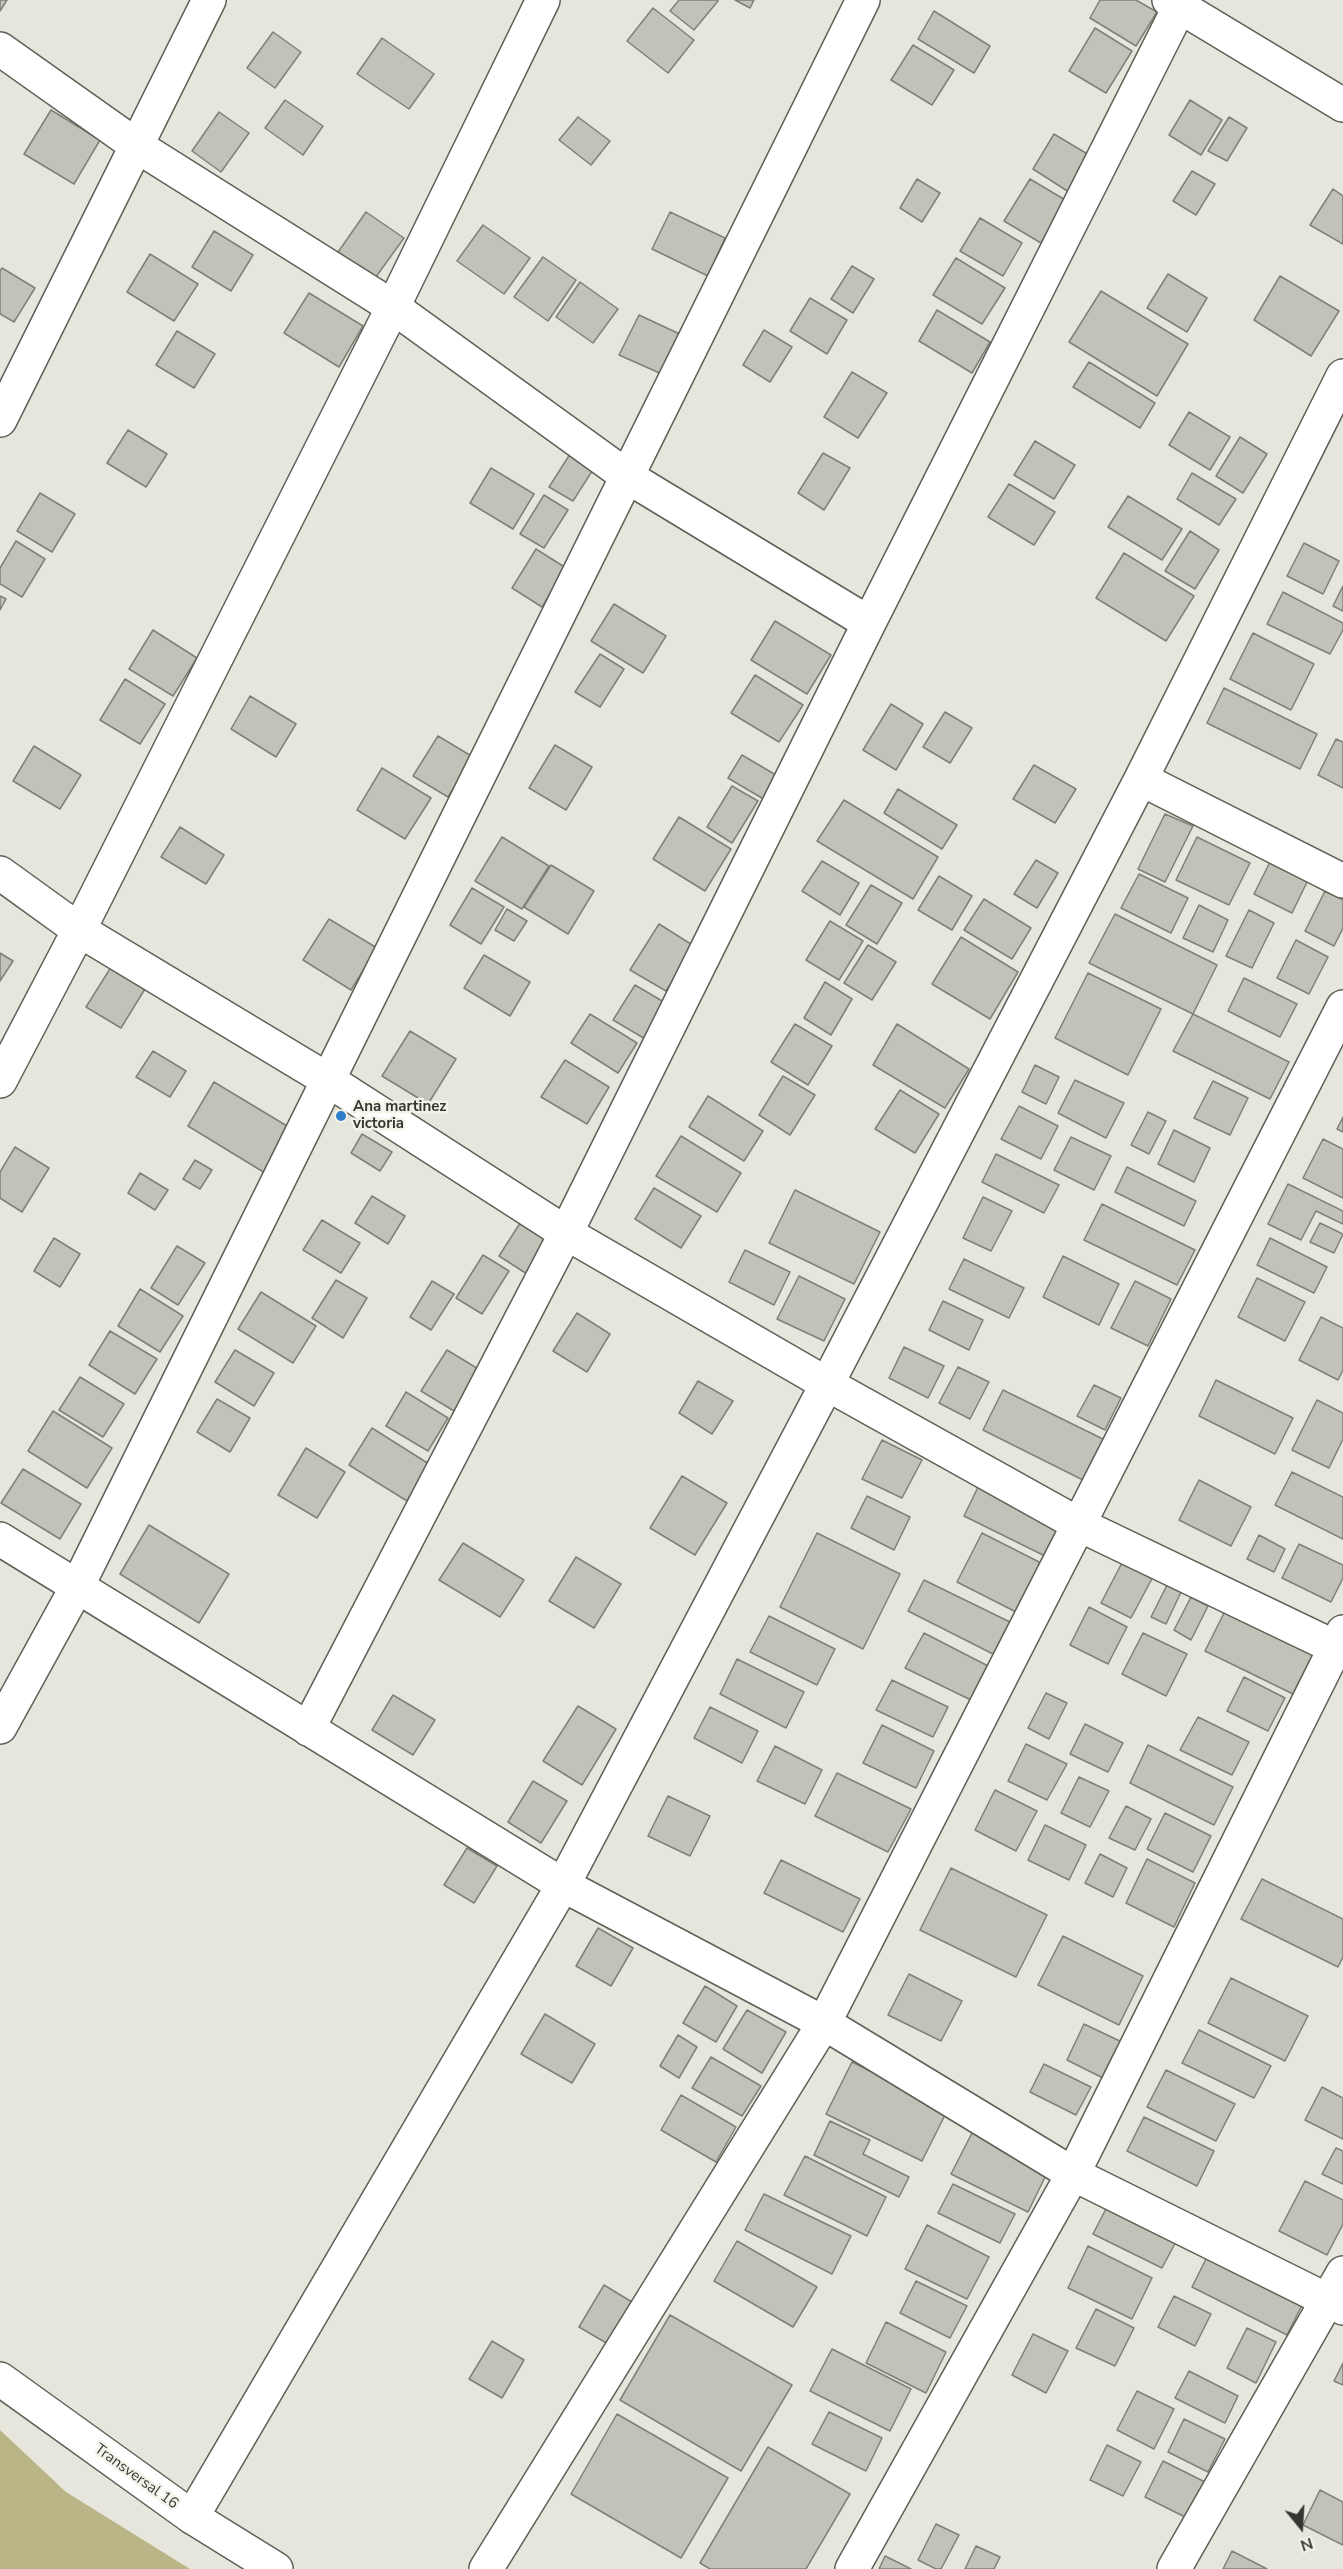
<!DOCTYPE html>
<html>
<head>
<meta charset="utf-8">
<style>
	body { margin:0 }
	#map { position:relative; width:1343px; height:2569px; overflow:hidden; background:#e7e6dd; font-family:"Nunito Sans",sans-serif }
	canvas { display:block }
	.north { position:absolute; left:1271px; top:2497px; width:60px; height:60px; -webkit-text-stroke:4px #f4f3ea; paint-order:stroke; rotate:162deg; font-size:16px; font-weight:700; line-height:24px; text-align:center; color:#353532 }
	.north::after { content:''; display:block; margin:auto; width:21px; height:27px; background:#353532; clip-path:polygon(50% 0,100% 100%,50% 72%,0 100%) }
</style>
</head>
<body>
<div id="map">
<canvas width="1343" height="2569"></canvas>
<div class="north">N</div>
</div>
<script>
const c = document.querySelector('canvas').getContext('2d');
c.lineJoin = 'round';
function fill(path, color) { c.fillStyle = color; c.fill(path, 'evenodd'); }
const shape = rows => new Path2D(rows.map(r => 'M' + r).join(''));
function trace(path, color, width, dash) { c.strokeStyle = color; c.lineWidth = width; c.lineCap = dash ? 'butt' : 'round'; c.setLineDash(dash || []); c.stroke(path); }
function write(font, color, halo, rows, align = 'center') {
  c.font = font + ' "Nunito Sans",sans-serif'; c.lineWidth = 5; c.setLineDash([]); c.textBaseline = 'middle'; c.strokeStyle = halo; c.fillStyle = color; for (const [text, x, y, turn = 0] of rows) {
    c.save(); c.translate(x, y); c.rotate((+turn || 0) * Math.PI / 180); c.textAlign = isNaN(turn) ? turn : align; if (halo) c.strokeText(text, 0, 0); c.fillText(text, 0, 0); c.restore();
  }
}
fill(shape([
	[0,2430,66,2492,190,2569,0,2569]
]), '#bab587');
const building = shape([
	[0,0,7,0,0,11,0,0],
	[679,0,717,0,718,1,694,30,670,11,679,0],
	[735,0,754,0,750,8,735,0],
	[1100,0,1136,0,1157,12,1136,46,1090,18,1100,0],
	[653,8,694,40,668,73,627,41,653,8],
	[934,11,990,46,974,73,918,39,934,11],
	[1095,28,1132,51,1106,93,1069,71,1095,28],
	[273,32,301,52,275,88,247,68,273,32],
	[382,38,434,74,409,109,357,74,382,38],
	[913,45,954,70,932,105,891,80,913,45],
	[285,100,323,126,303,155,265,128,285,100],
	[1190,100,1222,120,1201,155,1169,135,1190,100],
	[51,110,100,140,74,184,24,154,51,110],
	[219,112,249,133,221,172,192,151,219,112],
	[578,117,610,141,591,165,559,140,578,117],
	[1229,117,1247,128,1227,161,1208,151,1229,117],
	[1054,134,1094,158,1072,194,1033,169,1054,134],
	[1192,171,1215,184,1196,215,1173,201,1192,171],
	[917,179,940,193,922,222,900,208,917,179],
	[1030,179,1067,201,1041,243,1004,221,1030,179],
	[1333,189,1343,196,1343,244,1310,225,1333,189],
	[366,212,404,238,373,281,336,255,366,212],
	[670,212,725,238,708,276,652,249,670,212],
	[980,218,1022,243,1003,276,960,251,980,218],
	[483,225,530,258,504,294,457,261,483,225],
	[214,231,253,255,231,291,192,267,214,231],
	[150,254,198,284,174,321,127,292,150,254],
	[543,257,576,280,548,321,514,297,543,257],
	[956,258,1005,288,982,324,933,295,956,258],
	[852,266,874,279,853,313,831,299,852,266],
	[2,268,35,288,14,322,0,314,0,271,2,268],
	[1168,274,1207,298,1187,332,1147,308,1168,274],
	[1280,276,1339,311,1311,356,1254,320,1280,276],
	[580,282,618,309,593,343,556,317,580,282],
	[1101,291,1188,344,1157,396,1069,342,1101,291],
	[309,293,363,326,339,367,284,333,309,293],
	[810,298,847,320,827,354,790,331,810,298],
	[937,310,990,342,972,373,919,341,937,310],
	[639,315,684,336,664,375,619,355,639,315],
	[764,330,792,347,770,382,743,365,764,330],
	[177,331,215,354,194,388,156,365,177,331],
	[1089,362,1155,403,1140,428,1073,387,1089,362],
	[852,372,887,393,858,438,824,417,852,372],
	[1189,412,1230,437,1210,470,1169,445,1189,412],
	[128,430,167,454,146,487,107,463,128,430],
	[1240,437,1267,454,1243,493,1216,476,1240,437],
	[1035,441,1075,465,1054,499,1014,475,1035,441],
	[572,451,596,465,573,501,549,487,572,451],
	[823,453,850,468,824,510,798,493,823,453],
	[491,468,534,494,513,529,470,503,491,468],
	[1192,473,1236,499,1219,525,1177,499,1192,473],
	[1009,484,1055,512,1034,545,988,517,1009,484],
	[40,493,75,514,52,552,17,531,40,493],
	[544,495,568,510,544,548,520,534,544,495],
	[1128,496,1182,529,1162,560,1108,527,1128,496],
	[1190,531,1219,550,1195,589,1165,571,1190,531],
	[16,541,45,559,22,597,0,584,0,568,16,541],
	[1304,543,1339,561,1323,594,1287,576,1304,543],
	[536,549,566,568,542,607,512,588,536,549],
	[1124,553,1194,596,1166,641,1096,598,1124,553],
	[1343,586,1343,611,1333,606,1343,586],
	[1283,592,1343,623,1343,630,1330,654,1267,624,1283,592],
	[0,596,6,599,0,610,0,596],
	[614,604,666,636,643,673,591,641,614,604],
	[775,621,831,655,807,694,751,660,775,621],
	[153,630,197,658,173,696,129,669,153,630],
	[1253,633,1314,664,1291,710,1230,679,1253,633],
	[600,654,624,669,600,707,575,692,600,654],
	[755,675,803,705,779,742,731,713,755,675],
	[125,679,165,704,140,744,100,720,125,679],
	[1224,688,1317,734,1300,769,1207,723,1224,688],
	[250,696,296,724,276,757,231,729,250,696],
	[891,704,923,724,896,770,863,750,891,704],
	[945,712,972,728,950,763,923,747,945,712],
	[438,736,473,757,448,797,413,776,438,736],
	[1336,739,1343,742,1343,788,1318,775,1336,739],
	[555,745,592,767,566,810,529,788,555,745],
	[34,746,81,775,60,809,13,781,34,746],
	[742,755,786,781,772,804,728,778,742,755],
	[1034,765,1076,789,1055,823,1013,799,1034,765],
	[382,768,431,798,405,839,357,810,382,768],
	[732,786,758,801,732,843,707,827,732,786],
	[898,789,957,825,942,849,884,813,898,789],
	[844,800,938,857,913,899,817,841,844,800],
	[1165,814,1193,826,1165,882,1138,869,1165,814],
	[679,817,731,849,705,891,653,859,679,817],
	[180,827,224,855,206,884,161,857,180,827],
	[502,837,549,866,522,909,475,881,502,837],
	[1197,837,1250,863,1229,905,1176,880,1197,837],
	[1036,860,1058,873,1037,908,1014,894,1036,860],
	[1271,860,1309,878,1292,913,1254,894,1271,860],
	[822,861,859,883,840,915,802,891,822,861],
	[551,865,594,891,568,934,524,907,551,865],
	[1139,874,1188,898,1171,933,1121,908,1139,874],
	[939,876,972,896,952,930,918,910,939,876],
	[871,885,902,903,877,944,846,925,871,885],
	[472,888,504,907,481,944,450,925,472,888],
	[1325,891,1343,900,1343,928,1334,946,1305,931,1325,891],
	[984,899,1031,928,1012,959,964,930,984,899],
	[1199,905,1228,920,1213,952,1183,938,1199,905],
	[507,909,527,921,514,941,495,930,507,909],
	[1249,910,1274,923,1252,968,1226,956,1249,910],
	[1115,914,1217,965,1193,1014,1089,963,1115,914],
	[329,919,377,948,351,990,303,960,329,919],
	[830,921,863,941,839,980,806,960,830,921],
	[659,924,694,946,666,991,630,970,659,924],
	[961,937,1018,972,990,1019,932,984,961,937],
	[1296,940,1328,957,1309,994,1277,978,1296,940],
	[868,945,896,962,872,1000,844,983,868,945],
	[0,953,13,961,0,981,0,953],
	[484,955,530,982,510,1016,464,988,484,955],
	[113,964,148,984,121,1028,86,1007,113,964],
	[1088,973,1161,1009,1128,1075,1055,1038,1088,973],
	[1244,978,1297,1004,1280,1037,1228,1011,1244,978],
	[825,982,852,999,831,1035,804,1018,825,982],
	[635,985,669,1005,647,1040,613,1020,635,985],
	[590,1014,637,1043,618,1073,571,1043,590,1014],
	[1193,1014,1289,1062,1270,1099,1173,1051,1193,1014],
	[795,1024,832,1046,808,1085,771,1062,795,1024],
	[897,1024,969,1069,945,1108,873,1065,897,1024],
	[410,1031,456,1059,428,1104,382,1076,410,1031],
	[153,1051,186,1071,170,1097,136,1077,153,1051],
	[565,1060,609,1087,587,1124,541,1097,565,1060],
	[1035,1065,1059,1077,1046,1104,1022,1092,1035,1065],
	[783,1076,815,1095,790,1135,759,1115,783,1076],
	[1075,1080,1124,1103,1106,1138,1058,1113,1075,1080],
	[1213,1081,1248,1098,1230,1135,1194,1118,1213,1081],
	[214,1082,292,1129,265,1173,188,1126,214,1082],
	[900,1090,939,1114,915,1153,875,1129,900,1090],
	[708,1096,763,1131,744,1161,689,1127,708,1096],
	[1019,1106,1058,1126,1041,1159,1001,1139,1019,1106],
	[1148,1112,1166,1121,1149,1154,1131,1145,1148,1112],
	[1343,1117,1343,1132,1337,1129,1343,1117],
	[1174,1130,1210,1148,1194,1182,1158,1164,1174,1130],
	[362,1134,392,1152,380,1171,351,1153,362,1134],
	[681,1136,741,1173,717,1212,656,1176,681,1136],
	[1071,1137,1111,1156,1094,1190,1054,1170,1071,1137],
	[1323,1139,1343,1149,1343,1198,1303,1178,1323,1139],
	[15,1147,49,1168,22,1212,0,1198,0,1172,15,1147],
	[996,1154,1059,1185,1044,1213,982,1182,996,1154],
	[195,1160,212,1170,200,1189,183,1179,195,1160],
	[1127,1167,1196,1201,1184,1226,1115,1192,1127,1167],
	[140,1173,168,1190,155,1210,128,1193,140,1173],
	[1288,1184,1343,1211,1343,1224,1316,1211,1301,1240,1268,1224,1288,1184],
	[654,1188,701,1216,681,1248,635,1219,654,1188],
	[795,1190,880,1232,854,1284,769,1243,795,1190],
	[372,1196,405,1216,388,1244,355,1223,372,1196],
	[983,1197,1012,1211,991,1251,963,1238,983,1197],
	[1102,1204,1195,1250,1177,1285,1084,1240,1102,1204],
	[524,1217,552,1233,527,1274,499,1256,524,1217],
	[322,1220,360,1243,341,1273,303,1250,322,1220],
	[1320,1223,1343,1234,1334,1253,1310,1242,1320,1223],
	[54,1238,80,1254,60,1287,34,1271,54,1238],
	[1270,1238,1327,1267,1314,1293,1257,1265,1270,1238],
	[177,1246,205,1263,178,1305,151,1288,177,1246],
	[745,1250,790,1272,774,1305,729,1282,745,1250],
	[483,1255,509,1271,482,1314,456,1298,483,1255],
	[1063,1256,1119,1284,1099,1325,1043,1297,1063,1256],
	[964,1259,1024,1288,1009,1318,949,1289,964,1259],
	[799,1276,845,1299,824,1341,777,1319,799,1276],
	[1257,1278,1305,1302,1285,1341,1238,1317,1257,1278],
	[336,1280,367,1298,343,1338,312,1318,336,1280],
	[432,1281,454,1294,431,1330,410,1317,432,1281],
	[1135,1281,1171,1299,1148,1346,1111,1328,1135,1281],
	[140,1289,183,1316,160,1352,118,1326,140,1289],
	[261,1292,316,1326,293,1363,238,1329,261,1292],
	[943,1301,983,1320,969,1350,929,1330,943,1301],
	[577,1313,610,1334,587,1372,553,1351,577,1313],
	[1321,1317,1343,1328,1343,1370,1338,1380,1299,1360,1321,1317],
	[110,1331,157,1359,135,1394,89,1365,110,1331],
	[904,1347,944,1366,928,1398,889,1378,904,1347],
	[235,1350,274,1373,254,1406,215,1382,235,1350],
	[447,1350,485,1373,459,1414,421,1391,447,1350],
	[958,1367,989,1382,970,1419,939,1403,958,1367],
	[80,1377,124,1404,103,1437,59,1410,80,1377],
	[1216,1380,1293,1418,1275,1454,1199,1416,1216,1380],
	[698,1381,733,1401,712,1434,679,1413,698,1381],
	[1094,1385,1121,1398,1105,1430,1077,1416,1094,1385],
	[1003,1390,1105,1440,1085,1481,983,1430,1003,1390],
	[406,1392,448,1418,428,1451,386,1426,406,1392],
	[217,1399,250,1418,230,1452,197,1432,217,1399],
	[1317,1400,1343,1413,1343,1439,1329,1468,1292,1450,1317,1400],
	[53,1411,112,1448,87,1488,28,1451,53,1411],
	[372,1428,429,1464,407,1501,349,1465,372,1428],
	[882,1440,922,1460,902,1498,862,1479,882,1440],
	[306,1448,345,1472,317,1518,278,1495,306,1448],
	[23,1469,81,1504,60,1539,1,1503,23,1469],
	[1292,1472,1343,1497,1343,1539,1275,1505,1292,1472],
	[682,1476,727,1503,695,1555,650,1528,682,1476],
	[1199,1480,1251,1507,1231,1546,1179,1520,1199,1480],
	[980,1483,1065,1526,1049,1558,964,1516,980,1483],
	[867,1496,910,1517,894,1550,851,1528,867,1496],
	[149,1525,229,1574,199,1623,120,1574,149,1525],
	[817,1533,900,1574,863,1649,780,1607,817,1533],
	[982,1533,1045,1565,1020,1614,957,1582,982,1533],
	[1259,1535,1285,1549,1274,1572,1247,1559,1259,1535],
	[463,1543,524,1580,500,1617,439,1580,463,1543],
	[1299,1544,1343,1565,1343,1578,1331,1602,1282,1578,1299,1544],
	[576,1557,621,1584,594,1628,549,1601,576,1557],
	[1125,1557,1155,1573,1131,1618,1101,1603,1125,1557],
	[924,1580,1012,1623,995,1655,908,1611,924,1580],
	[1168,1583,1182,1590,1166,1624,1151,1617,1168,1583],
	[1191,1597,1208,1606,1191,1640,1174,1630,1191,1597],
	[1089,1607,1127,1627,1108,1664,1070,1645,1089,1607],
	[1225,1611,1313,1655,1293,1694,1205,1651,1225,1611],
	[769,1616,835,1649,817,1685,750,1652,769,1616],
	[924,1633,990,1667,973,1701,905,1668,924,1633],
	[1143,1633,1187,1654,1166,1696,1122,1674,1143,1633],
	[737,1659,804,1692,786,1728,720,1694,737,1659],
	[1244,1677,1285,1698,1268,1731,1227,1711,1244,1677],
	[892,1680,948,1707,933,1737,876,1710,892,1680],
	[1046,1693,1067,1703,1049,1739,1028,1728,1046,1693],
	[393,1695,435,1720,413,1755,372,1730,393,1695],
	[578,1706,616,1729,582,1785,543,1761,578,1706],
	[710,1707,758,1731,742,1763,694,1738,710,1707],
	[1198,1717,1249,1742,1232,1775,1180,1750,1198,1717],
	[1085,1724,1123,1743,1108,1772,1070,1754,1085,1724],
	[882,1725,934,1751,916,1788,863,1763,882,1725],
	[1026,1744,1067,1764,1047,1800,1008,1781,1026,1744],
	[1148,1745,1233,1787,1214,1825,1130,1783,1148,1745],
	[775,1746,822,1770,805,1804,757,1781,775,1746],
	[837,1773,911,1809,888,1852,815,1816,837,1773],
	[1079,1777,1109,1791,1090,1827,1061,1813,1079,1777],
	[533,1781,567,1801,541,1843,508,1822,533,1781],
	[995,1790,1037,1811,1016,1851,975,1830,995,1790],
	[668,1796,710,1816,690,1856,648,1836,668,1796],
	[1126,1806,1151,1819,1135,1850,1109,1838,1126,1806],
	[1165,1813,1211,1836,1193,1872,1147,1849,1165,1813],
	[1045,1825,1086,1845,1069,1880,1028,1860,1045,1825],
	[467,1848,497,1866,474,1903,444,1885,467,1848],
	[1100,1854,1127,1868,1113,1897,1085,1883,1100,1854],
	[1147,1859,1195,1883,1174,1927,1126,1903,1147,1859],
	[781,1860,860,1899,843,1932,764,1893,781,1860],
	[951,1868,1047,1915,1016,1977,920,1930,951,1868],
	[1262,1879,1343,1919,1343,1957,1338,1967,1241,1919,1262,1879],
	[598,1928,633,1948,611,1986,576,1966,598,1928],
	[1063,1936,1143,1976,1119,2025,1038,1985,1063,1936],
	[909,1974,962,2001,941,2041,888,2015,909,1974],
	[1231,1978,1308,2016,1285,2061,1208,2023,1231,1978],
	[705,1986,737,2006,716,2042,683,2023,705,1986],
	[747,2010,786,2032,762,2073,723,2049,747,2010],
	[545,2014,595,2044,572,2083,521,2054,545,2014],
	[1084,2024,1126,2044,1107,2080,1067,2060,1084,2024],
	[1199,2030,1271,2066,1254,2098,1182,2063,1199,2030],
	[678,2035,697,2047,679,2078,660,2066,678,2035],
	[711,2057,761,2086,742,2116,692,2088,711,2057],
	[852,2062,948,2109,922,2161,826,2114,852,2062],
	[1044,2064,1091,2087,1076,2115,1030,2092,1044,2064],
	[1166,2070,1235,2104,1216,2141,1147,2107,1166,2070],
	[1322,2087,1343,2098,1343,2139,1305,2120,1322,2087],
	[681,2095,736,2127,716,2162,661,2130,681,2095],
	[1144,2117,1214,2151,1197,2186,1127,2151,1144,2117],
	[830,2121,870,2140,863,2154,909,2177,899,2197,814,2155,830,2121],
	[973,2131,1049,2169,1028,2212,951,2174,973,2131],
	[1336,2148,1343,2151,1343,2184,1322,2174,1336,2148],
	[805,2156,886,2197,867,2236,784,2195,805,2156],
	[1305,2181,1343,2200,1343,2224,1327,2255,1279,2231,1305,2181],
	[953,2184,1015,2214,1000,2243,938,2213,953,2184],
	[764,2194,851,2236,832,2274,745,2230,764,2194],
	[1110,2201,1179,2236,1162,2268,1093,2234,1110,2201],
	[927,2225,989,2257,967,2299,905,2269,927,2225],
	[737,2241,817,2287,793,2327,714,2281,737,2241],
	[1088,2246,1152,2278,1132,2319,1068,2288,1088,2246],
	[1207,2257,1302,2305,1287,2335,1192,2287,1207,2257],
	[916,2281,967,2306,950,2338,900,2313,916,2281],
	[604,2285,632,2302,608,2344,579,2327,604,2285],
	[1174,2296,1211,2314,1195,2346,1158,2327,1174,2296],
	[1096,2309,1134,2328,1115,2366,1076,2348,1096,2309],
	[670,2315,792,2385,741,2471,620,2400,670,2315],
	[886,2322,946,2352,926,2393,866,2363,886,2322],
	[1247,2328,1276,2342,1256,2383,1227,2368,1247,2328],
	[1033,2334,1068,2351,1046,2393,1012,2375,1033,2334],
	[492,2341,524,2360,502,2398,469,2379,492,2341],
	[832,2349,911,2389,890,2431,810,2391,832,2349],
	[1343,2363,1343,2385,1334,2381,1343,2363],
	[1189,2371,1238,2396,1225,2423,1175,2398,1189,2371],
	[1137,2391,1174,2409,1154,2449,1117,2430,1137,2391],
	[829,2412,882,2438,866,2471,812,2444,829,2412],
	[617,2414,728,2478,681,2558,571,2494,617,2414],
	[1184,2419,1225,2439,1208,2472,1168,2452,1184,2419],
	[1107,2445,1141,2462,1123,2496,1090,2480,1107,2445],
	[768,2447,850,2494,806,2569,710,2569,700,2563,768,2447],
	[1163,2461,1213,2486,1195,2522,1145,2497,1163,2461],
	[1320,2490,1343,2502,1343,2545,1303,2525,1320,2490],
	[936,2524,959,2535,941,2569,936,2569,918,2560,936,2524],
	[976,2546,1000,2557,994,2569,965,2569,976,2546],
	[1232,2551,1267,2569,1223,2569,1232,2551],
	[885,2556,911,2569,879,2569,885,2556]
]);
fill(building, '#c2c2b9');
trace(building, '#808078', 1.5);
const street = shape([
	[1169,0,1343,105],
	[0,49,137,146,393,307,628,477,869,623],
	[0,420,209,0],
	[1141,779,1343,881],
	[0,873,79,930,328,1080,566,1233,827,1384,1080,1525,1343,1651],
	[0,1081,79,930,393,307,543,0],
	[0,1539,563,1885,824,2023,1073,2174,1343,2308],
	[0,1727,77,1587,863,0],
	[308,1729,566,1233,869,623,1183,0],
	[192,2517,563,1885,827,1384,1141,779,1343,376],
	[486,2569,824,2023,1343,1007],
	[852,2569,1073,2174,1343,1632],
	[1174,2569,1343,2273]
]);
const secondary = shape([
	[0,2379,192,2517,276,2569]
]);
trace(street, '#605f57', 36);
trace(secondary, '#605f57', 36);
trace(street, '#fff', 33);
trace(secondary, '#fff', 33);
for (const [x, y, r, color] of [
	[341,1116,6,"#2f7dcd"]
]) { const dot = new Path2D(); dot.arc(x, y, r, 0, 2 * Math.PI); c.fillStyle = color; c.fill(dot); trace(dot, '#f4f3ea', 2); }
write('bold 15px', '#353532', '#f4f3ea', [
	["Ana martinez",353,1107],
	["victoria",353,1124]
], 'left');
write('15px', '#353532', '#f4f3ea', [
	["Transversal 16",136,2477,36]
]);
</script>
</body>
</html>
